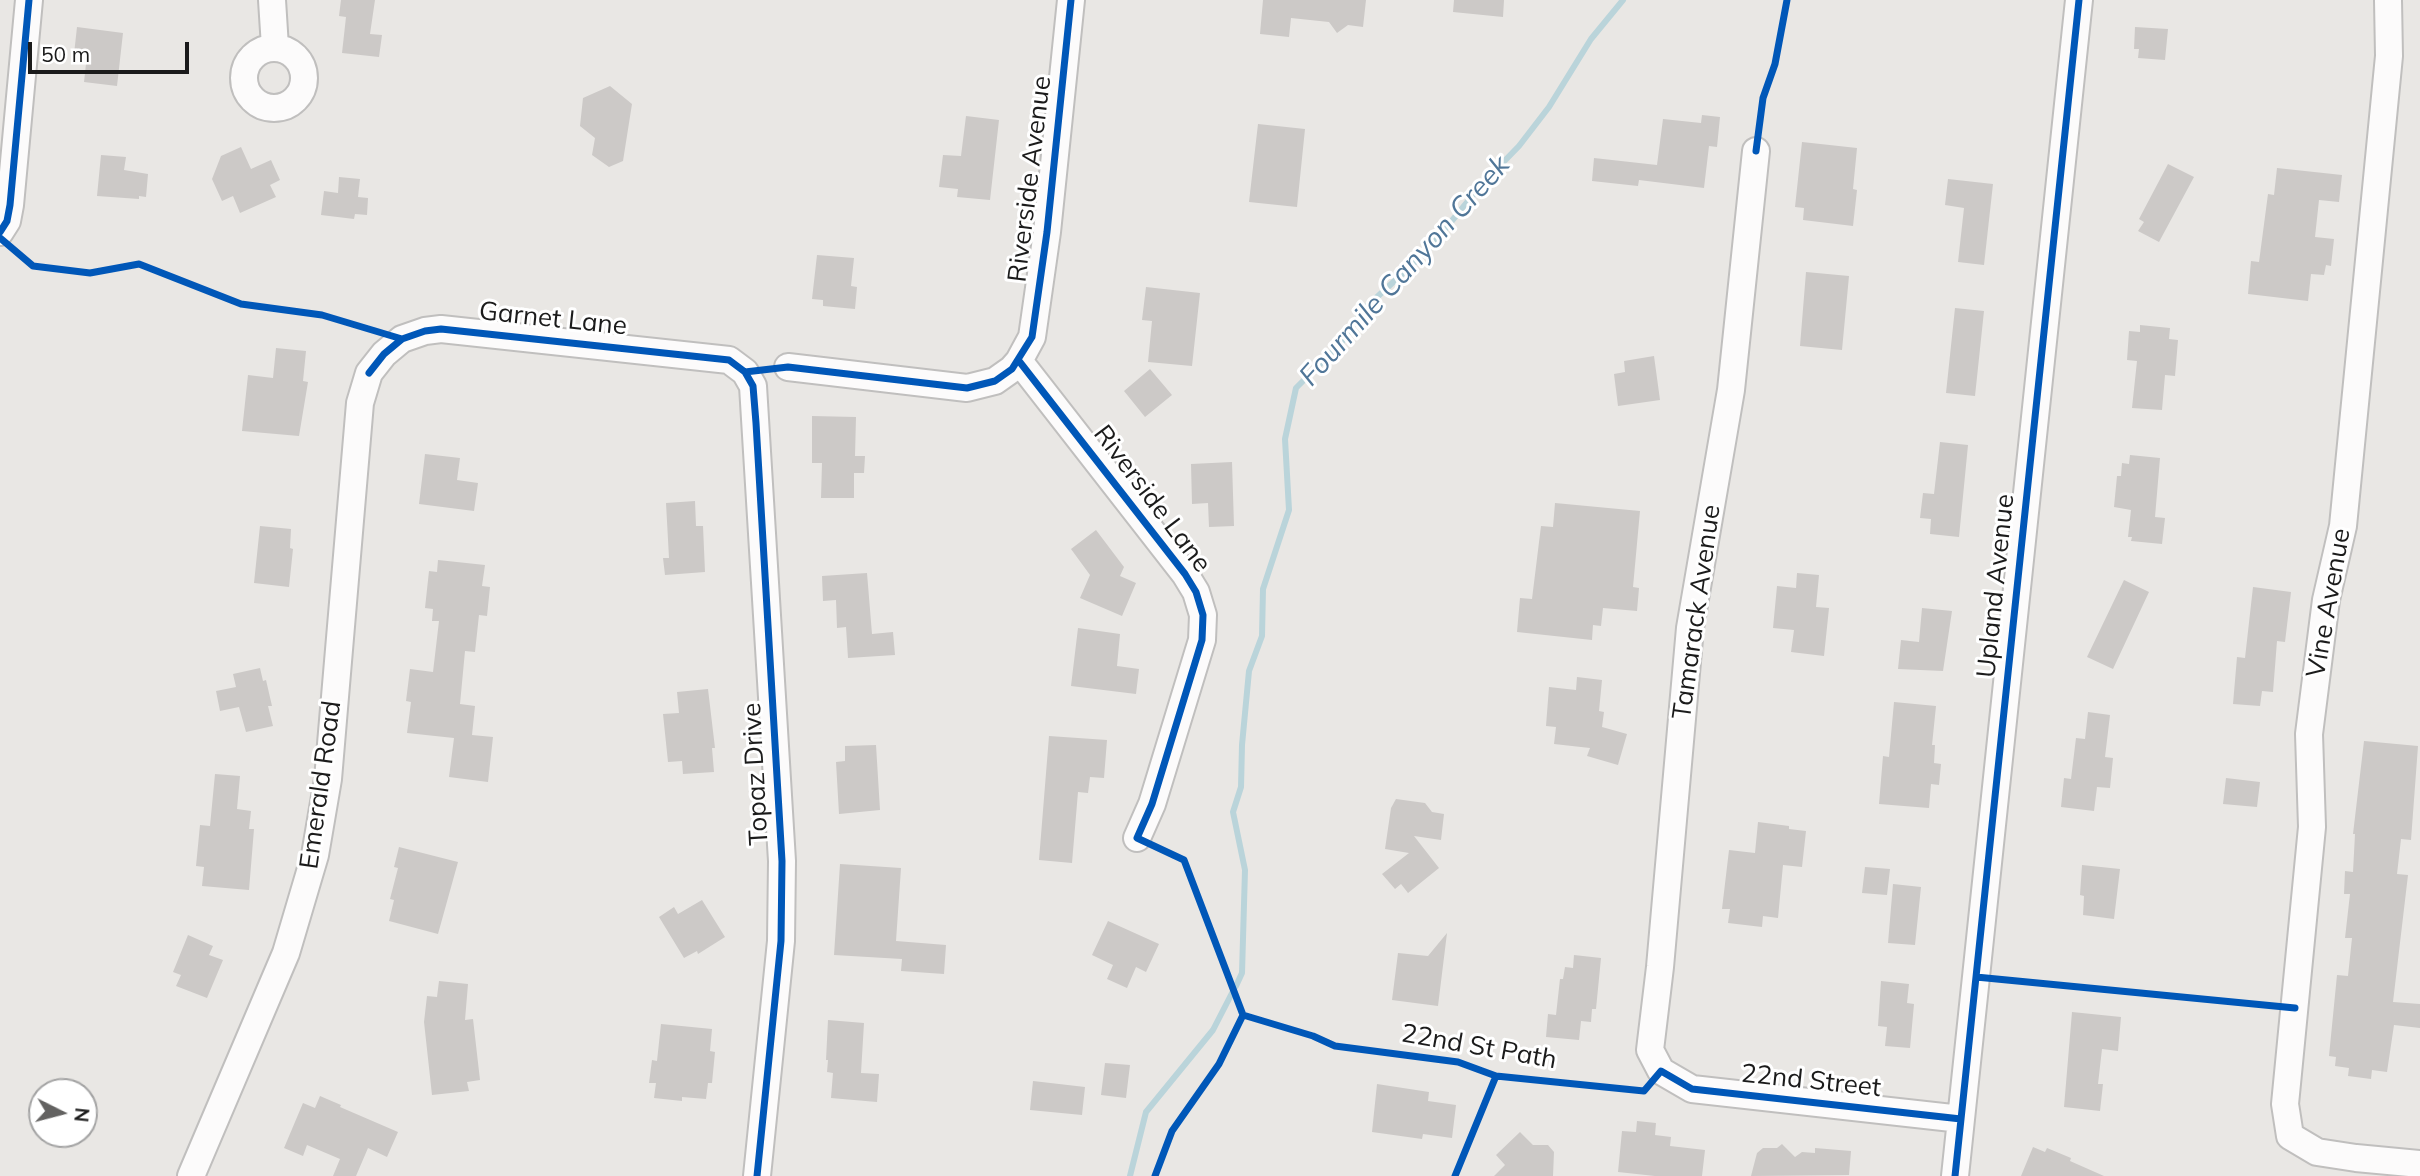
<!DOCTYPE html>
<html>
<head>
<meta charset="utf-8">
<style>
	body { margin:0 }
	#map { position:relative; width:2420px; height:1176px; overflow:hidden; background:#e9e7e4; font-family:Mulish,sans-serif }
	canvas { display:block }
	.north { position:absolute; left:28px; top:1078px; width:70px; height:70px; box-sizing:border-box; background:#fff; border:2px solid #a4a4a4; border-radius:50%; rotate:96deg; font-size:19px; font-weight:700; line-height:28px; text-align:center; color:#1b1b1b }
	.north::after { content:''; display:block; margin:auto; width:24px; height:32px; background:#636261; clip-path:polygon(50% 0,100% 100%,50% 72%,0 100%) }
	.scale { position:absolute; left:28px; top:42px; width:161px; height:32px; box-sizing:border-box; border:4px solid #1b1b1b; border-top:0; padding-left:9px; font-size:21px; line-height:24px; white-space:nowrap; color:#1b1b1b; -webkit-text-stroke:5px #fff; paint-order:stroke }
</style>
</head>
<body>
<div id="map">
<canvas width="2420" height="1176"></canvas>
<div class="north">N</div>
<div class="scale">50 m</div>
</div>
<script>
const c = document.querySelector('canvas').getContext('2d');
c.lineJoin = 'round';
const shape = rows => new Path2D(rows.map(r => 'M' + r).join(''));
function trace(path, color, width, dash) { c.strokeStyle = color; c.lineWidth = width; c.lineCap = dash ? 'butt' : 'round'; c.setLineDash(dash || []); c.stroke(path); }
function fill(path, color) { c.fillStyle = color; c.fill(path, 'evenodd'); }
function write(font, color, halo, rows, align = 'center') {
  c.font = font + ' Mulish,sans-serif'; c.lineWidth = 6; c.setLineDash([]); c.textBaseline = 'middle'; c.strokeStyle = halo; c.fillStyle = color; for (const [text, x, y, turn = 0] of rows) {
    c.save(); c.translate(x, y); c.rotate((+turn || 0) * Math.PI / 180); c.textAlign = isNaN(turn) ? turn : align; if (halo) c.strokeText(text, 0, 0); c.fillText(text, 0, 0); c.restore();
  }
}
trace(shape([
	[1236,986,1242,973,1245,870,1233,812,1241,787,1242,745,1249,671,1262,636,1263,589,1289,510,1285,439,1296,388,1341,343,1364,309,1427,251,1483,183,1519,146,1549,107,1591,39,1623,0],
	[1130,1176,1146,1112,1213,1030,1232,993]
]), '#bad4da', 6);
fill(shape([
	[341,0,375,0,370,34,382,35,379,57,342,53,346,17,339,16],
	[1263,0,1366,0,1363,27,1348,25,1337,33,1329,22,1291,18,1289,37,1260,34],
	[1454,0,1504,0,1503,17,1453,12],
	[77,27,123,33,117,86,84,82,86,64,73,63],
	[2135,27,2168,29,2165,60,2138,58,2139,49,2134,49],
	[610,86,632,104,623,161,609,167,592,155,595,138,580,126,583,98],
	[1702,115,1720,117,1717,147,1709,146,1704,188,1639,180,1638,186,1592,181,1594,158,1657,165,1663,119,1701,123],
	[966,116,999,120,990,200,957,197,958,189,939,187,943,155,961,156],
	[1258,124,1305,129,1297,207,1249,202],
	[1802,142,1857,148,1853,189,1857,190,1853,226,1803,220,1804,208,1795,207],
	[241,147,251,169,271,160,280,180,270,185,276,197,240,213,233,196,222,201,212,179,221,156],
	[101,155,126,157,124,170,148,174,146,197,139,196,139,199,97,196],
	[2168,164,2194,177,2159,242,2138,231,2144,222,2139,219],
	[2277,168,2342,175,2339,202,2319,200,2315,237,2334,239,2331,266,2326,265,2324,275,2311,274,2308,301,2248,294,2251,261,2259,262,2268,194,2274,195],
	[339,177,360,179,358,197,368,198,367,215,355,214,354,219,321,215,324,191,338,193],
	[1948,179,1993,184,1984,265,1958,262,1964,208,1945,205],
	[817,255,854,258,851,286,857,287,855,309,823,306,823,300,812,299],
	[1806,272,1849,276,1842,350,1800,346],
	[1146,287,1200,293,1192,366,1148,362,1152,321,1142,320],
	[1955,308,1984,311,1975,396,1946,393],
	[2140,325,2170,328,2169,339,2178,340,2175,376,2165,375,2162,410,2132,408,2137,361,2127,360,2129,331,2140,332],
	[276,348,306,351,303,381,308,382,299,436,242,431,248,375,273,378],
	[1654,356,1660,400,1618,406,1614,374,1625,372,1624,361],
	[1150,369,1172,395,1145,417,1124,391],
	[812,416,856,417,855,456,865,456,864,473,854,473,854,498,821,498,822,463,812,463],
	[1940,442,1968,445,1959,537,1930,534,1931,519,1920,518,1923,493,1934,494],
	[425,454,460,458,457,480,478,483,474,511,419,504],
	[2130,455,2160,458,2155,517,2165,518,2162,544,2131,541,2132,537,2128,537,2131,510,2114,507,2117,476,2121,476,2122,463,2129,464],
	[1232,462,1234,526,1209,527,1208,503,1192,504,1191,464],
	[695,501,696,526,703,526,705,572,665,575,663,558,669,558,666,503],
	[1555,503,1640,511,1633,587,1639,588,1637,611,1603,608,1601,626,1593,625,1592,640,1517,632,1520,598,1532,599,1541,526,1553,527],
	[260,526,291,529,290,548,293,549,289,587,254,583],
	[1096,530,1124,567,1120,576,1136,583,1122,616,1080,598,1090,575,1071,549],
	[438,560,485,565,482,586,490,587,487,616,479,615,475,652,465,651,460,704,475,706,472,735,493,737,488,782,449,777,454,738,407,733,411,702,406,701,410,669,433,672,439,621,432,621,433,609,425,608,429,571,437,572],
	[867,573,872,634,893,632,895,655,848,658,846,627,837,628,836,600,823,601,822,576],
	[1797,573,1819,575,1816,607,1829,608,1824,656,1791,652,1794,630,1773,628,1777,586,1796,588],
	[2124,580,2149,592,2113,669,2087,657],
	[2253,587,2291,592,2285,642,2277,641,2273,692,2262,691,2260,706,2233,704,2237,657,2245,658],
	[1922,608,1952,611,1943,671,1898,669,1901,640,1919,642],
	[1078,628,1120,634,1117,666,1139,669,1136,694,1071,686],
	[260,668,263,681,266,680,272,706,268,706,273,726,246,732,239,707,220,711,216,691,236,687,233,674],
	[1577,677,1602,680,1599,711,1604,712,1602,727,1627,734,1618,765,1587,756,1590,748,1554,744,1556,727,1546,726,1549,687,1576,690],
	[708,689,715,748,712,748,714,772,683,774,682,761,668,762,663,714,679,713,677,692],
	[1894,702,1936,706,1932,745,1935,745,1934,763,1941,764,1939,785,1931,784,1929,808,1879,804,1883,756,1889,757],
	[2088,712,2110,715,2105,757,2113,758,2110,788,2097,787,2094,811,2061,807,2064,778,2071,779,2076,738,2085,739],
	[1049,736,1107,740,1104,778,1090,777,1088,793,1078,792,1072,863,1039,860],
	[2364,741,2418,746,2411,840,2401,839,2397,874,2408,875,2393,1002,2420,1004,2420,1028,2394,1025,2387,1072,2372,1070,2371,1079,2348,1076,2349,1068,2335,1066,2336,1057,2329,1056,2337,975,2348,976,2352,938,2345,938,2350,894,2344,894,2345,871,2353,872,2355,834,2353,834],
	[876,745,880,810,839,814,836,762,845,761,845,746],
	[215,774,240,776,237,809,251,811,249,829,254,829,249,890,202,886,204,867,196,866,200,825,210,826],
	[2226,778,2260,782,2257,807,2223,804],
	[1396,799,1425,803,1432,812,1444,814,1441,840,1414,836,1439,868,1408,893,1401,884,1395,889,1382,874,1409,853,1385,849,1391,808],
	[1758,822,1789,826,1789,829,1806,831,1802,867,1783,865,1778,918,1763,916,1762,927,1728,923,1730,909,1722,909,1729,850,1755,853],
	[399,847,458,862,438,934,389,921,394,900,390,899,398,868,394,867],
	[840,864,901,868,896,941,946,945,944,974,901,971,902,959,834,955],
	[2082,865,2120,869,2114,919,2083,915,2084,896,2080,895],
	[1865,867,1890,869,1887,895,1862,893],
	[1893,884,1921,887,1915,945,1888,943],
	[702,900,725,937,698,954,697,951,684,958,659,917,674,907,678,914],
	[1108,921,1159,944,1146,972,1136,967,1127,988,1107,979,1113,965,1092,955],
	[1447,933,1438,1006,1392,1000,1398,953,1428,956],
	[188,935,213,946,209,955,223,960,207,998,176,986,181,975,173,972],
	[1574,955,1601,958,1596,1009,1592,1009,1591,1022,1581,1021,1579,1040,1546,1037,1548,1014,1556,1015,1560,979,1563,979,1565,967,1573,968],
	[439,981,468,984,465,1020,473,1019,480,1080,467,1082,469,1091,432,1095,424,1022,427,996,437,997],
	[1881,981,1909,984,1907,1003,1914,1004,1910,1048,1885,1046,1887,1027,1878,1026],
	[2072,1012,2121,1017,2118,1051,2102,1049,2098,1084,2103,1084,2100,1111,2064,1107],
	[828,1020,864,1023,861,1073,879,1074,877,1102,831,1098,833,1073,827,1072,828,1060,826,1060],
	[661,1024,712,1029,710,1051,715,1052,712,1083,708,1083,706,1099,682,1097,682,1101,654,1098,656,1083,649,1083,652,1060,657,1061],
	[1105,1063,1130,1065,1126,1098,1101,1095],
	[1033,1081,1085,1087,1082,1115,1030,1110],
	[1377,1084,1429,1092,1428,1101,1456,1105,1452,1138,1423,1134,1422,1139,1372,1132],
	[320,1096,341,1105,340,1107,398,1132,387,1157,368,1148,356,1176,333,1176,340,1159,307,1145,303,1156,284,1148,303,1103,315,1108],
	[1637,1121,1656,1123,1655,1135,1671,1137,1670,1146,1705,1150,1702,1176,1655,1176,1618,1172,1622,1131,1636,1132],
	[1520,1132,1533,1145,1548,1145,1554,1152,1553,1176,1494,1176,1505,1165,1496,1155],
	[1782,1144,1795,1157,1802,1152,1815,1153,1815,1148,1851,1151,1849,1175,1751,1176,1757,1153,1763,1148,1777,1148],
	[2033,1147,2045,1152,2047,1148,2071,1158,2070,1161,2104,1176,2021,1176]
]), '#ccc9c7');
const minor = shape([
	[272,0,275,47],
	[2388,0,2389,56,2343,526,2326,600,2309,734,2312,827,2285,1104,2290,1136,2317,1152,2356,1158,2420,1164],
	'244 78a30 30 0 1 1 60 0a30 30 0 1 1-60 0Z',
	[1756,151,1731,390,1690,628,1660,967,1650,1050,1661,1071,1692,1089,1961,1119],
	[0,232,7,221,10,205,29,0],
	[1019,361,1185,574,1196,592,1203,615,1202,640,1152,804,1137,838],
	[788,367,967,388,995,381,1012,369,1019,361,1032,337,1047,232,1071,0],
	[191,1176,286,953,315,855,328,779,360,403,369,373,384,354,402,339,425,331,441,329,729,360,745,372,753,386,782,861,781,941,757,1176],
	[1955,1176,2079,0]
]);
trace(minor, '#c0bfbe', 30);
trace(minor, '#fcfbfb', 26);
trace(shape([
	[1756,151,1763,98,1775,64,1787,0],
	[0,232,7,221,10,205,29,0],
	[0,238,33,266,90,273,139,264,241,304,322,315,402,339],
	[1019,361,1185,574,1196,592,1203,615,1202,640,1152,804,1137,838,1184,860,1243,1015,1219,1064,1172,1131,1155,1176],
	[745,372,753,386,756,423,782,861,781,941,757,1176],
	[369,373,384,354,402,339,425,331,441,329,729,360,745,372,788,367,967,388,995,381,1012,369,1032,337,1047,232,1071,0],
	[1976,977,2295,1008],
	[1243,1015,1313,1036,1335,1046,1458,1062,1496,1076,1644,1091,1661,1071,1692,1089,1961,1119],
	[1455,1176,1496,1076],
	[1955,1176,2079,0]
]), '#0057b8', 7);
write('26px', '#1b1b1b', '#fff', [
	["Riverside Avenue",1030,179,-83],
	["Garnet Lane",553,319,6],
	["Riverside Lane",1152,499,53],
	["Upland Avenue",1996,586,-84],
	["Vine Avenue",2329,603,-80],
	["Tamarack Avenue",1697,612,-82],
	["Topaz Drive",756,774,-93],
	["Emerald Road",321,785,-82],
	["22nd St Path",1479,1047,10],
	["22nd Street",1811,1081,6]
]);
write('italic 28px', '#507698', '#fff', [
	["Fourmile Canyon Creek",1405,271,-48]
]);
</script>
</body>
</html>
